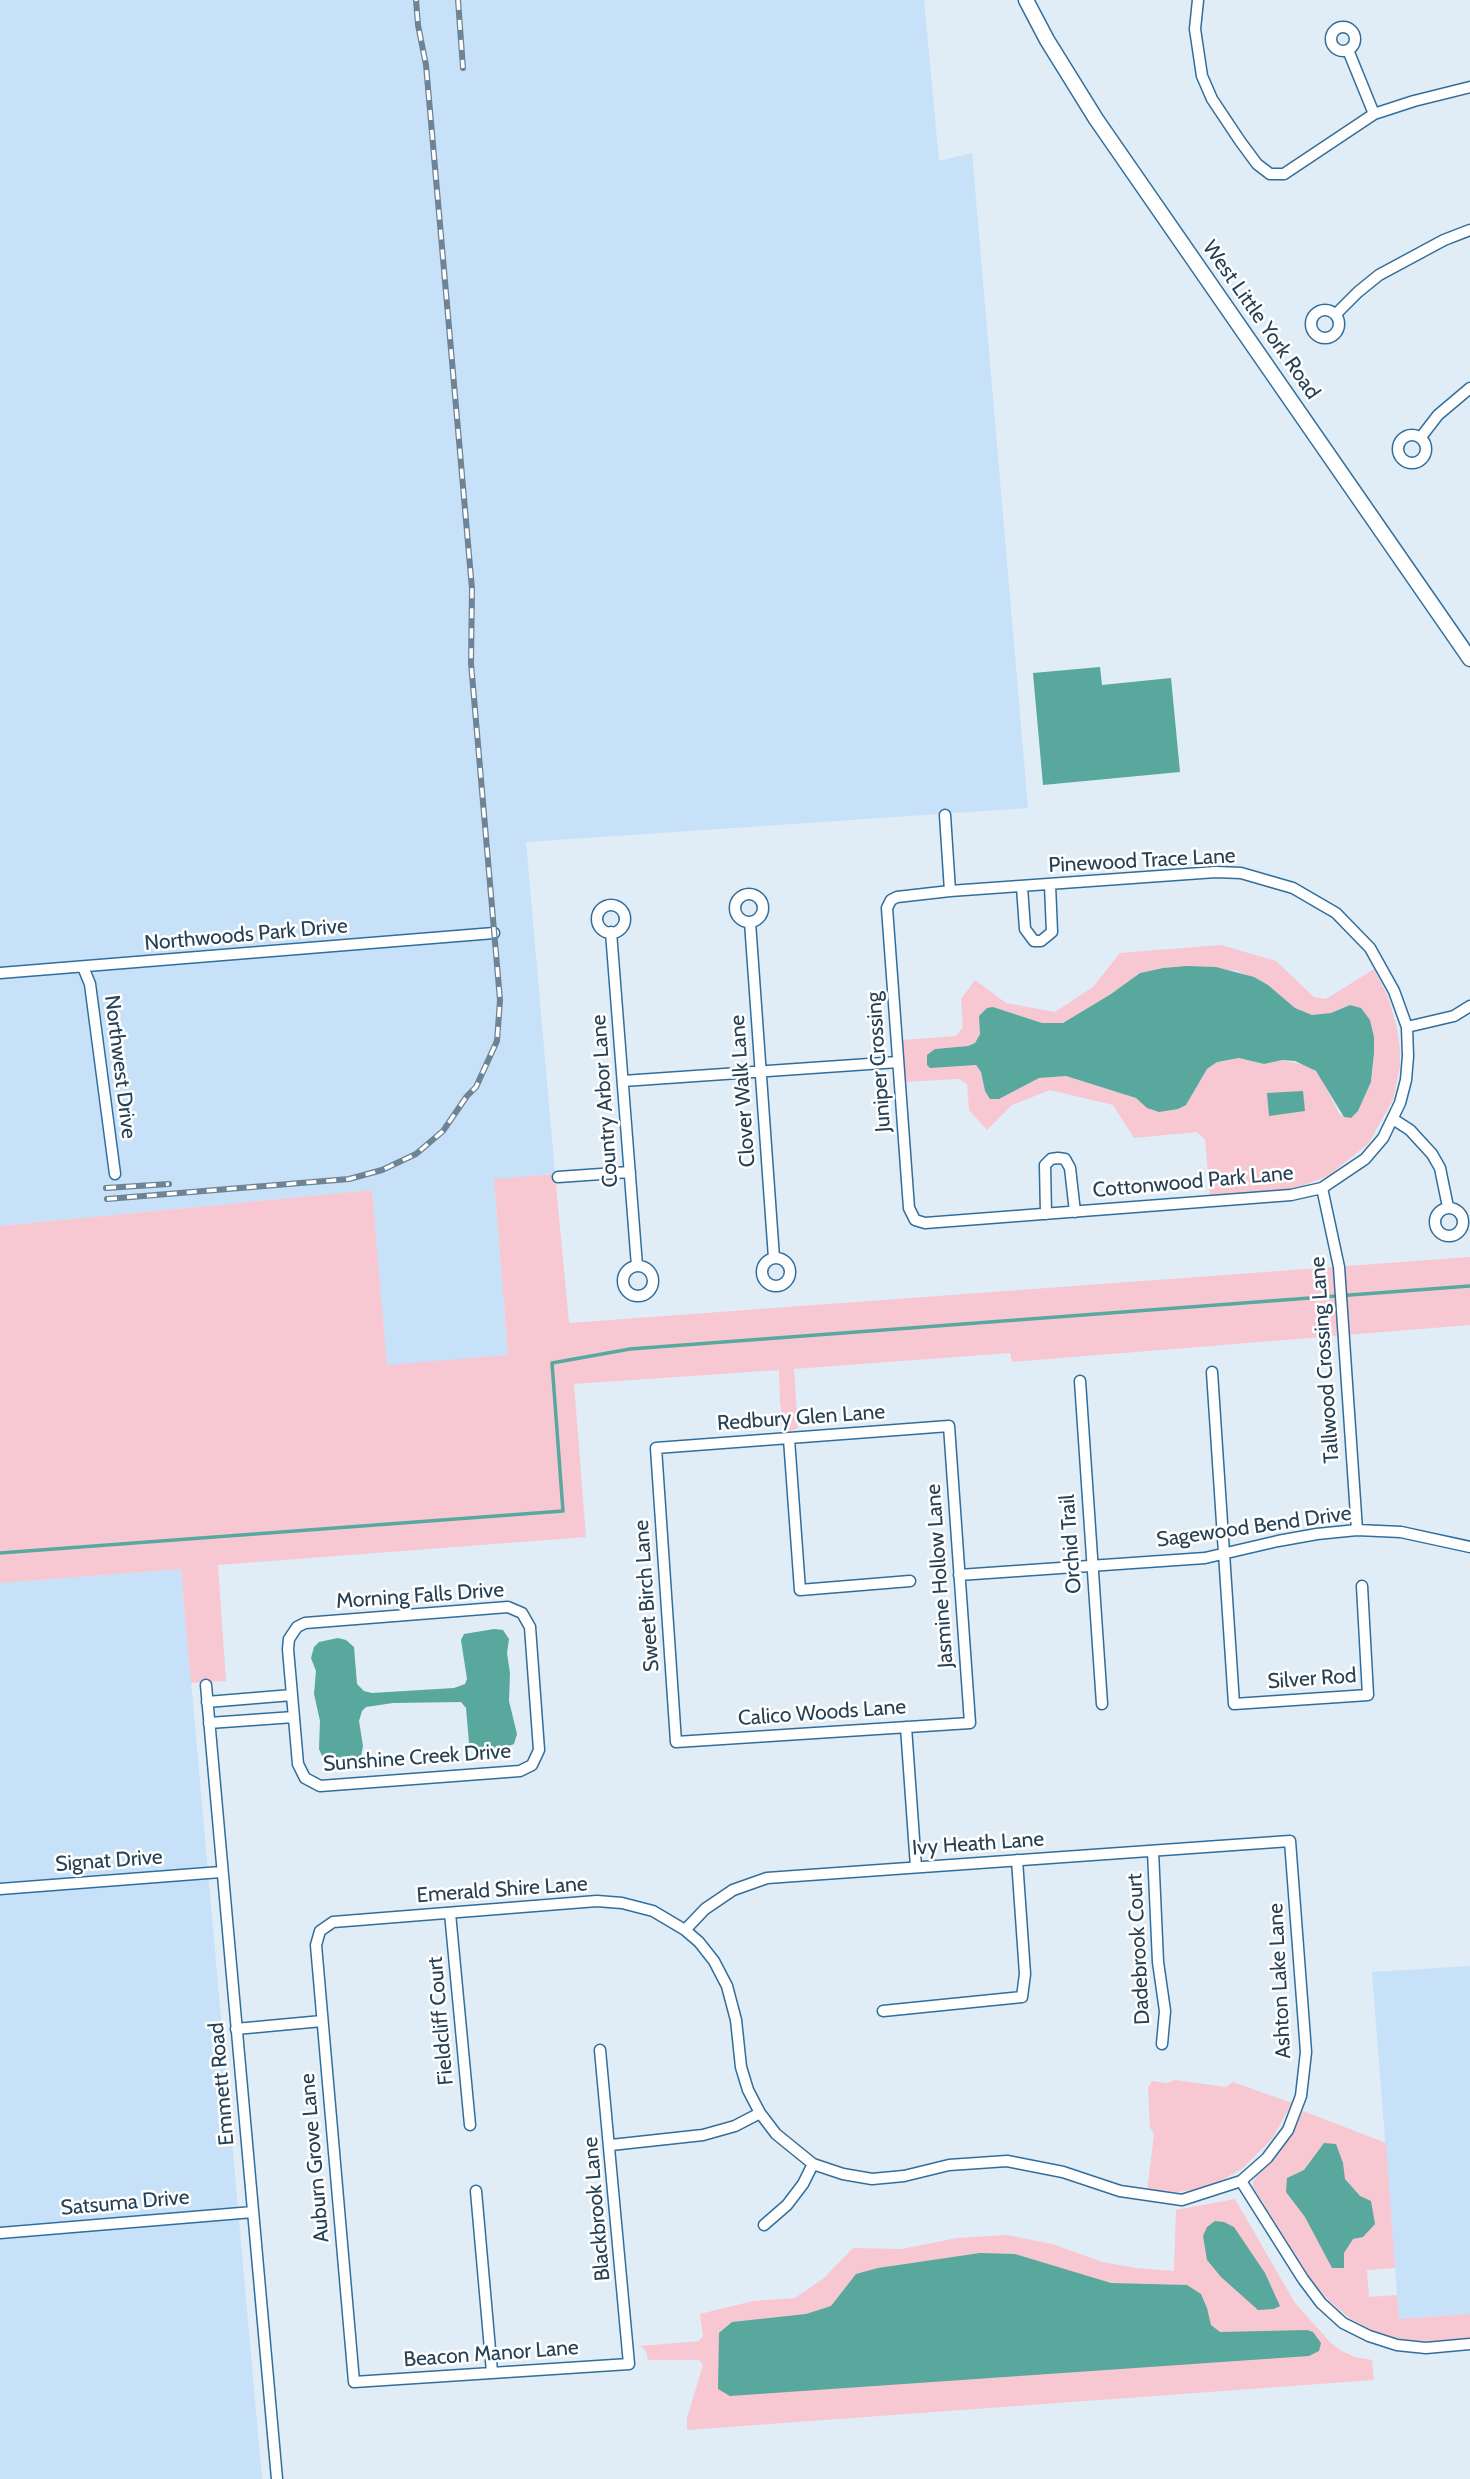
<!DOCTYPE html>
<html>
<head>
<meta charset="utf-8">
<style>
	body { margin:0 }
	canvas { display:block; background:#e0ecf6 }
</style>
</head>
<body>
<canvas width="1470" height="2479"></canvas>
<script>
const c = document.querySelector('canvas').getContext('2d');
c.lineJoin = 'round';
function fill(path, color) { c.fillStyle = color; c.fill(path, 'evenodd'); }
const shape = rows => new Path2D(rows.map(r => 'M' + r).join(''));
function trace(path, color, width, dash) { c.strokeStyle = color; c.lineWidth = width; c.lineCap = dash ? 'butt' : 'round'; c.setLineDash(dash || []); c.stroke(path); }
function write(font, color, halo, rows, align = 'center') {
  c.font = font + ' Cabin,sans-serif'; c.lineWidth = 5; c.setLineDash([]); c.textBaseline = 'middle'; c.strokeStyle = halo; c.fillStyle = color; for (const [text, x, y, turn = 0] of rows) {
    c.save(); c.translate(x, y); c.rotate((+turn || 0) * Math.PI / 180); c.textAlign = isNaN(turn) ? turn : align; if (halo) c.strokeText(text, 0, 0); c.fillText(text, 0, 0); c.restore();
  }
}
fill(shape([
	[0,0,924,0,939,161,972,153,1028,808,526,842,555,1174,494,1180,508,1355,387,1366,372,1190,0,1226],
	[181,1569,262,2479,0,2479,0,1583],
	[1470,1966,1470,2314,1399,2319,1372,1972]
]), '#c6e1f8');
fill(shape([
	[1221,945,1276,961,1314,997,1326,999,1374,969,1388,997,1397,1028,1400,1049,1400,1066,1393,1100,1368,1144,1328,1176,1301,1186,1278,1191,1210,1195,1205,1140,1197,1132,1134,1138,1113,1105,1050,1090,1012,1105,987,1130,969,1110,967,1084,959,1079,904,1082,902,1040,956,1036,963,1027,961,999,975,980,1006,1003,1055,1012,1093,987,1120,953],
	[1186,966,1237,971,1268,985,1295,1008,1312,1016,1331,1013,1350,1005,1370,1020,1374,1037,1373,1070,1371,1082,1358,1111,1351,1118,1344,1117,1339,1113,1320,1076,1309,1066,1282,1060,1264,1064,1239,1058,1217,1062,1207,1069,1186,1105,1147,1108,1136,1098,1066,1076,1058,1076,1039,1078,999,1099,985,1091,981,1072,976,1065,968,1064,935,1049,968,1046,975,1043,993,1007,1042,1023,1063,1023,1111,994,1140,973,1163,968],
	[555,1174,569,1323,1470,1257,1470,1325,1012,1362,1010,1353,794,1369,798,1428,785,1433,780,1403,779,1370,574,1384,586,1537,218,1565,226,1681,191,1683,181,1569,0,1583,0,1226,372,1190,387,1365,508,1355,494,1179],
	[1175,2080,1226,2087,1233,2082,1292,2103,1272,2139,1243,2168,1222,2180,1199,2189,1171,2193,1147,2192,1154,2134,1150,2127,1148,2088,1152,2081,1167,2083],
	[1303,2111,1386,2143,1395,2268,1367,2270,1369,2297,1397,2295,1399,2319,1470,2314,1470,2338,1433,2342,1402,2339,1377,2333,1351,2319,1330,2302,1313,2283,1253,2187,1253,2181,1291,2136],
	[1235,2199,1295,2303,1330,2342,1340,2350,1355,2357,1372,2360,1374,2380,687,2430,687,2418,703,2365,699,2360,648,2360,646,2351,640,2346,699,2341,703,2336,700,2314,753,2301,795,2298,824,2278,853,2248,902,2249,957,2238,1007,2235,1052,2244,1103,2262,1136,2268,1174,2271,1176,2210]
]), '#f8c8d2');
fill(shape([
	[1100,667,1102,685,1171,678,1180,772,1043,785,1033,673],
	[1186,966,1216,967,1254,977,1268,985,1295,1008,1312,1015,1331,1013,1350,1005,1361,1008,1370,1020,1374,1037,1374,1053,1371,1082,1358,1111,1351,1118,1344,1117,1316,1071,1295,1061,1282,1060,1264,1064,1239,1058,1217,1062,1207,1069,1186,1105,1178,1109,1159,1112,1147,1108,1136,1098,1066,1076,1039,1078,999,1099,990,1099,985,1091,981,1072,976,1065,930,1068,927,1065,927,1055,935,1049,968,1046,975,1043,980,1034,979,1016,987,1008,993,1007,1042,1023,1063,1023,1111,994,1140,973,1163,968],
	[1303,1091,1305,1111,1269,1116,1267,1093],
	[494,1629,503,1630,509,1639,507,1653,510,1673,509,1701,517,1734,514,1744,498,1750,479,1751,474,1748,469,1743,466,1708,461,1702,393,1703,366,1707,362,1711,359,1721,363,1746,361,1756,356,1761,333,1764,323,1758,319,1749,320,1721,314,1694,316,1671,311,1658,314,1647,319,1642,338,1638,346,1640,354,1647,357,1684,364,1691,372,1693,454,1688,465,1684,467,1679,461,1640,464,1634],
	[1324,2143,1336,2144,1343,2163,1345,2179,1360,2196,1371,2201,1375,2224,1363,2237,1353,2239,1344,2253,1344,2268,1332,2268,1305,2217,1286,2192,1287,2178,1304,2170],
	[1215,2221,1224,2222,1234,2227,1265,2273,1280,2306,1274,2309,1258,2310,1221,2277,1207,2260,1203,2236,1207,2227],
	[980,2253,1015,2254,1111,2283,1187,2285,1201,2294,1207,2308,1211,2325,1220,2332,1307,2330,1313,2332,1321,2343,1319,2351,1309,2356,730,2396,718,2389,719,2333,732,2322,806,2314,831,2306,856,2274,878,2268]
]), '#58a89e');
trace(shape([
	[0,1553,563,1511,552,1363,630,1349,1470,1286]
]), '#58a89e', 3.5);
const street = shape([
	[1198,0,1195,29,1202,76,1212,99,1240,141,1257,164,1270,174,1284,174,1374,114,1414,101,1470,87],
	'1331 39a12 12 0 1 1 24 0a12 12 0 1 1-24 0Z',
	[1348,50,1374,114],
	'1311 324a14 14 0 1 1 28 0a14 14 0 1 1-28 0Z',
	[1336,314,1358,292,1379,275,1444,240,1470,230],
	'1398 449a14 14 0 1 1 28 0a14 14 0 1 1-28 0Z',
	[1421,437,1438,415,1470,388],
	[945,815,950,891],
	[1216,872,1241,873,1293,888,1336,913,1370,948,1394,991,1407,1027,1408,1056,1406,1080,1400,1103,1383,1138,1365,1159,1322,1188,1291,1195,925,1223,915,1220,909,1208,887,908,891,900,897,897,950,891,1216,872],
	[1022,887,1025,929,1034,941,1041,941,1052,932,1050,885],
	'735 908a14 14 0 1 1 28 0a14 14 0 1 1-28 0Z',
	'597 919a14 14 0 1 1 28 0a14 14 0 1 1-28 0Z',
	[750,922,774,1258],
	[611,932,637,1266],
	[83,967,90,984,115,1174],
	[0,973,494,933],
	[1407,1027,1454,1016,1470,1006],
	[623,1081,898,1062],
	[1393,1119,1410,1130,1432,1154,1440,1168,1448,1207],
	[558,1177,630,1172],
	[1322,1188,1339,1267,1357,1530],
	'1435 1222a14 14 0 1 1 28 0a14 14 0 1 1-28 0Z',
	[1046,1214,1045,1165,1051,1159,1058,1158,1065,1159,1070,1168,1075,1212],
	'762 1272a14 14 0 1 1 28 0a14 14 0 1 1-28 0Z',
	'623 1281a15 15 0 1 1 30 0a15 15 0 1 1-30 0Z',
	[1212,1372,1234,1704,1368,1695,1362,1586],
	[1080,1381,1102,1704],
	[949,1426,970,1723,676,1742,656,1448,949,1426],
	[789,1439,800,1590,910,1581],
	[959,1575,1205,1558,1278,1541,1317,1534,1357,1530,1401,1532,1470,1547],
	[508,1607,522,1613,530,1627,539,1750,532,1765,520,1771,320,1786,305,1778,298,1764,288,1649,289,1639,297,1627,305,1623,508,1607],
	[206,1685,277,2479],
	[207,1702,292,1695],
	[209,1723,294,1717],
	[906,1727,916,1867],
	[1153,1851,1158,1962,1165,2011,1162,2044],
	[0,1889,221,1872],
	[450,1913,470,2125],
	[883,2011,1022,1997,1025,1974,1017,1860],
	[236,2029,322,2021],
	[600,2050,629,2364,354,2382,316,1945,320,1931,333,1922,597,1901,622,1903,653,1911,685,1930,699,1942,714,1961,727,1986,736,2020,741,2067,748,2090,760,2113,776,2134,813,2164,843,2174,872,2179,904,2176,949,2165,1007,2161,1063,2172,1120,2191,1182,2200,1241,2181,1267,2158,1288,2130,1301,2096,1306,2052,1290,1841,767,1878,733,1890,705,1909,685,1930],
	[611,2145,703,2135,735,2126,760,2113],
	[1241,2181,1303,2279,1321,2303,1343,2323,1369,2336,1397,2345,1426,2348,1470,2344],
	[476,2191,492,2372],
	[764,2225,787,2205,803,2184,813,2164],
	[0,2233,253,2212]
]);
const secondary = shape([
	[1026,0,1047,40,1096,119,1470,659]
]);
trace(street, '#326e9b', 13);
trace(secondary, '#326e9b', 17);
trace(street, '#fff', 10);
trace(secondary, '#fff', 14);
const rail = shape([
	[458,0,463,68],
	[106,1188,169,1184],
	[107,1199,349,1179,382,1170,416,1154,443,1131,467,1096,476,1087,497,1041,500,1000,471,663,472,589,426,65,418,25,416,0]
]);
trace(rail, '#6e8393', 6);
trace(rail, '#fff', 3.5, [10]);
write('21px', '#264054', '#fff', [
	["West Little York Road",1261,320,55],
	["Pinewood Trace Lane",1142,861,-3],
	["Northwoods Park Drive",246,935,-5],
	["Juniper Crossing",879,1062,-94],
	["Northwest Drive",120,1067,83],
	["Clover Walk Lane",743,1091,-94],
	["Country Arbor Lane",605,1101,-94],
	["Cottonwood Park Lane",1193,1182,-5],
	["Tallwood Crossing Lane",1325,1360,-94],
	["Redbury Glen Lane",801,1418,-4],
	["Sagewood Bend Drive",1254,1527,-8],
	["Orchid Trail",1071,1544,-94],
	["Jasmine Hollow Lane",940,1576,-94],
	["Morning Falls Drive",420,1596,-4],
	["Sweet Birch Lane",647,1596,-94],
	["Silver Rod",1312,1679,-4],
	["Calico Woods Lane",822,1713,-4],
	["Sunshine Creek Drive",417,1758,-4],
	["Ivy Heath Lane",978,1844,-4],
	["Signat Drive",109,1861,-4],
	["Emerald Shire Lane",502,1890,-4],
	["Dadebrook Court",1139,1949,-93],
	["Ashton Lake Lane",1280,1981,-93],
	["Fieldcliff Court",441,2021,-95],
	["Emmett Road",222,2084,-95],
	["Auburn Grove Lane",315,2158,-95],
	["Satsuma Drive",125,2203,-5],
	["Blackbrook Lane",597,2209,-95],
	["Beacon Manor Lane",491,2354,-4]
]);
</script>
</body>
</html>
